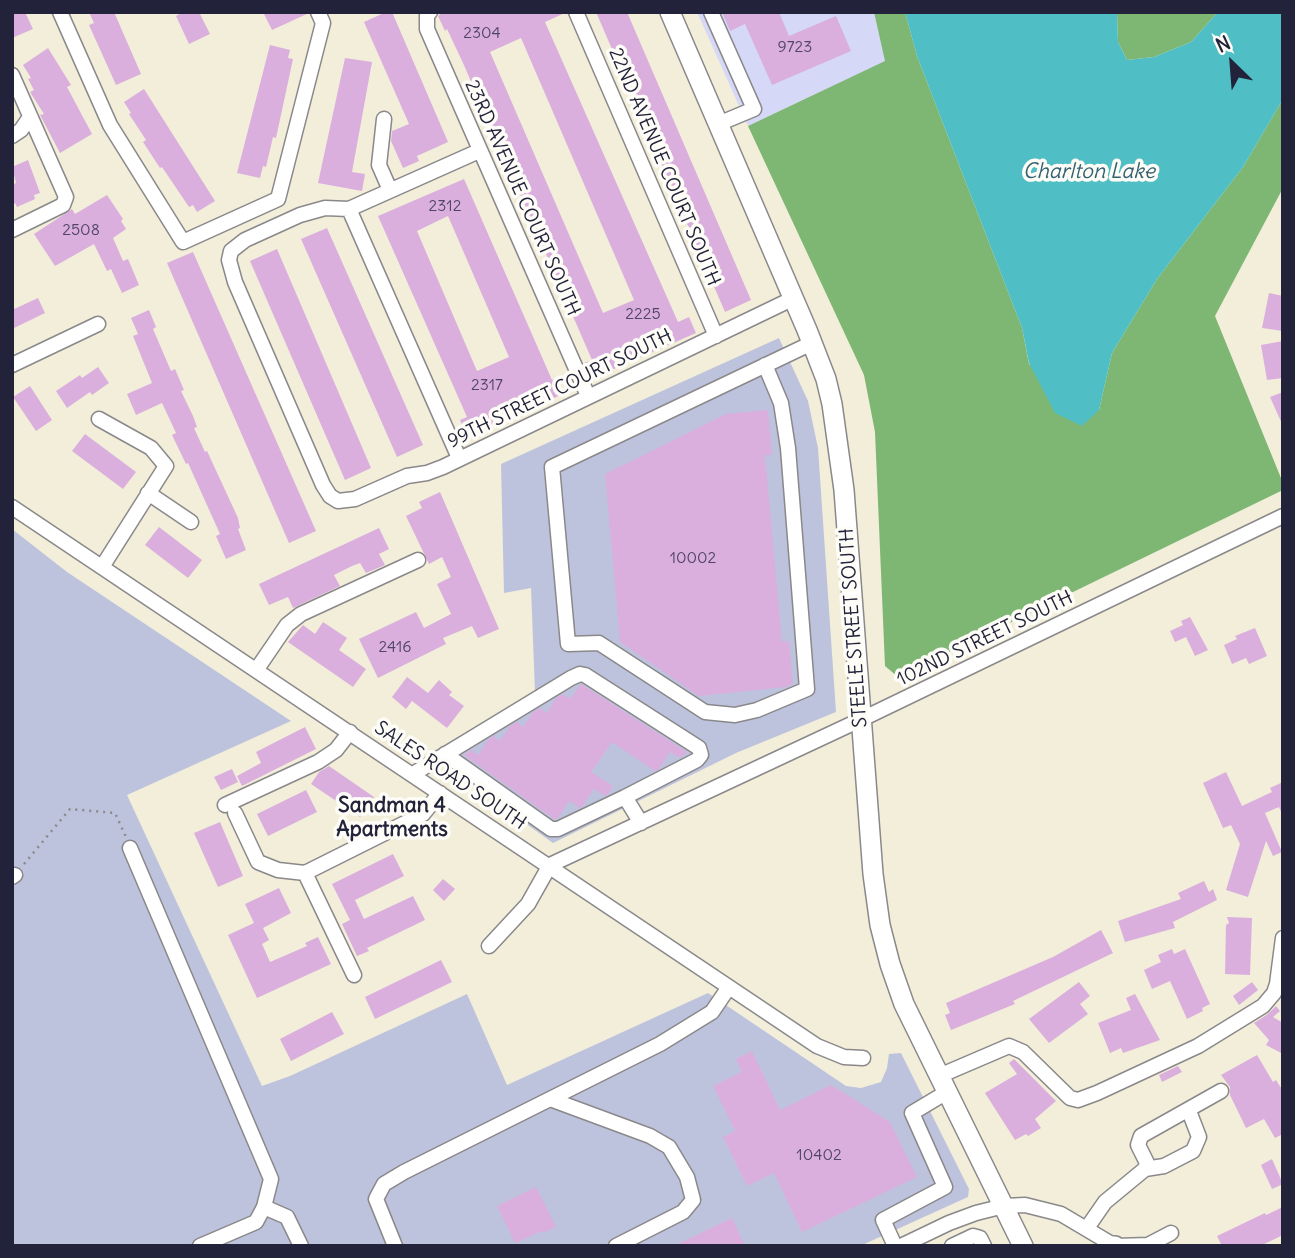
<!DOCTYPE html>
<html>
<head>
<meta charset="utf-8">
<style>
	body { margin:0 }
	#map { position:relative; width:1295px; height:1258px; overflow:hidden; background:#f2eed9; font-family:Delius,sans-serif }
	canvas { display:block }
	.frame { position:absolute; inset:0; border:14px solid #22223b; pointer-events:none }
	.north { position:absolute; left:1197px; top:28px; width:70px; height:70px; -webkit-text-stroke:5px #fdfcf7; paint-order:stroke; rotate:335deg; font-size:19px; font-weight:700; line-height:28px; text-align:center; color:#22223b }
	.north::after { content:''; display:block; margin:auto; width:24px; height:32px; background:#22223b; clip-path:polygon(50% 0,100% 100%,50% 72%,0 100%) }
</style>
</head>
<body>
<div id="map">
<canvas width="1295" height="1258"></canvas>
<div class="frame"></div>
<div class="north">N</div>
</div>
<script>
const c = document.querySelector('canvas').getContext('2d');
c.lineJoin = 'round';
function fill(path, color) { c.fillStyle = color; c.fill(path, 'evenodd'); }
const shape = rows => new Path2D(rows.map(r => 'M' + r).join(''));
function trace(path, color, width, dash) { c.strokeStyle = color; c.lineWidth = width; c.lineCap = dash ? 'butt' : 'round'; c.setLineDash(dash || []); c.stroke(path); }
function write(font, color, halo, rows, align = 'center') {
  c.font = font + ' Delius,sans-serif'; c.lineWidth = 7; c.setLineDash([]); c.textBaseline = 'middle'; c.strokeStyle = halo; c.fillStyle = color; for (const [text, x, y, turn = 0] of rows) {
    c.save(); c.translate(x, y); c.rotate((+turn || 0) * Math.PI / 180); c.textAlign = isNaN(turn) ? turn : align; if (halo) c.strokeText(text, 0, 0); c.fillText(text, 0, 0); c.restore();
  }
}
fill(shape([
	[697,12,874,12,886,61,748,126]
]), '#d6d8f8');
fill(shape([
	[779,338,808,401,818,448,836,712,736,753,553,843,429,754,535,692,531,588,504,593,501,464],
	[12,529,67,572,291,721,127,795,262,1086,290,1076,467,994,507,1085,708,993,846,1086,861,1088,881,1082,887,1068,889,1054,901,1053,969,1189,968,1197,860,1246,12,1246]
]), '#bec3dd');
fill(shape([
	[874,12,905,12,917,56,1022,328,1029,364,1099,410,1112,353,1157,279,1243,167,1283,99,1283,188,1215,316,1283,483,1283,490,898,677,885,666,875,432,864,375,748,126,885,61],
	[1117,12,1218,12,1191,42,1154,57,1127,60,1118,42]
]), '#7eb673');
fill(shape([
	[905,12,1117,12,1118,42,1127,60,1154,57,1191,42,1218,12,1283,12,1283,99,1243,167,1157,279,1112,353,1099,410,1082,426,1055,413,1029,363,1022,328,917,56]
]), '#50bfc5');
fill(shape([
	[17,12,25,12,33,29,12,38,12,14],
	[89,12,114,12,141,74,116,85,89,25,94,23],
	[183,12,199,12,210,34,189,44,176,16],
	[263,12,309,12,309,13,272,30],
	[386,12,392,12,448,142,417,156,419,161,403,168,391,141,392,131,409,124,364,22],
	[443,12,567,12,545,22,678,322,689,317,696,333,591,379,584,363,592,360,463,63,447,29,445,31,438,16],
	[521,38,634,300,603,313,490,52],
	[596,12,627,12,751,300,725,312],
	[722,12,779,12,789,36,836,16,851,51,772,85,745,24,730,31],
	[270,45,290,50,288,58,293,59,276,138,273,137,266,167,263,166,260,178,237,173],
	[48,48,71,85,67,87,92,134,60,153,40,115,44,114,30,92,34,90,28,79,31,78,23,65],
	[345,58,372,62,352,172,365,174,362,191,318,183],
	[144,89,215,201,197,212,193,205,189,207,162,167,160,168,143,142,146,140,129,114,131,113,124,102],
	[28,160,40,193,34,195,35,199,17,207,15,203,12,205,12,185,16,183,12,167],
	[464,179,552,380,556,378,563,394,467,436,460,420,467,417,378,216],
	[448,216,509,357,477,371,417,231],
	[107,195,123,219,121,221,126,229,113,238,123,261,128,259,139,285,122,293,111,269,107,271,94,244,55,266,34,234,72,209,75,214],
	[327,228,423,445,397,457,301,239],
	[277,249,371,468,345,480,250,261],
	[193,252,316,531,289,543,167,263],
	[1269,293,1283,296,1283,331,1262,328],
	[38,298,45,313,12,329,12,310],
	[149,310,156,327,153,329,171,371,175,369,184,390,181,391,193,416,197,427,194,428,205,452,207,451,238,518,240,528,238,529,246,550,226,559,216,536,220,534,188,463,186,464,172,435,176,433,162,403,136,415,127,394,152,383,133,336,138,334,131,318],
	[1283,341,1283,378,1267,380,1261,345],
	[98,367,109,383,92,395,90,392,67,408,56,391,80,375,82,378],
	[30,386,52,420,36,431,13,397],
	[1283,392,1283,426,1270,397],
	[768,410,772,455,765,455,782,642,789,641,793,684,786,687,699,696,620,642,605,474,726,414],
	[85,434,136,472,123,489,72,451],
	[440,492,499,629,478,638,472,626,443,638,446,644,378,678,359,639,416,612,424,628,451,614,437,584,451,577,442,557,429,564,406,516,422,508,419,502],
	[159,527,202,560,188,578,145,545],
	[379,528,389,549,379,554,385,565,366,573,360,563,352,566,334,575,340,586,293,608,288,597,269,605,259,584],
	[1190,617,1208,650,1195,656,1186,637,1175,642,1170,631,1183,625,1181,621],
	[323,622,347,638,339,650,366,669,353,687,288,642,303,625,315,634],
	[1255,628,1267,656,1249,664,1246,658,1232,664,1224,645,1237,639,1235,636],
	[407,677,428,693,439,680,452,692,449,695,464,706,447,728,412,701,406,709,392,697],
	[581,684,687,752,680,758,670,752,659,769,655,771,612,742,591,772,613,786,607,795,605,796,594,789,582,807,580,808,569,801,558,818,554,819,464,755,471,750,478,755,488,740,493,736,500,741,510,726,517,722,523,727,533,712,540,708,547,713,556,698,563,694,570,699],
	[305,727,316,749,242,786,237,776,261,763,256,752],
	[329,766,374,797,360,817,311,784,319,772],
	[232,769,238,782,221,790,214,777],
	[1226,772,1242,806,1272,792,1270,788,1283,782,1283,816,1279,807,1265,813,1282,852,1273,856,1266,841,1248,897,1226,890,1240,844,1231,825,1223,828,1203,783],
	[306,790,317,812,268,836,257,814],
	[220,822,243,876,218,887,194,833],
	[393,854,404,876,355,900,364,919,413,896,425,920,367,948,369,951,357,956,342,924,350,920,332,884],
	[443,879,455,889,444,901,433,890],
	[1204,881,1209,892,1213,889,1217,900,1173,922,1175,928,1125,942,1118,921,1181,899,1178,893],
	[279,888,291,913,263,928,269,940,262,944,270,962,307,946,305,943,318,937,331,964,257,998,228,935,254,923,245,904],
	[1227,917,1252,918,1250,975,1225,974,1226,925,1229,923],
	[1101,930,1113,953,1013,1001,1015,1004,951,1030,945,1015,950,1013,946,1003,1053,957],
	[1172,949,1174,954,1185,949,1210,1004,1202,1008,1203,1011,1187,1019,1170,981,1152,989,1144,970,1161,962,1158,955],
	[441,960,452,982,375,1019,365,997],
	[1079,982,1090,996,1080,1004,1088,1014,1049,1043,1029,1019],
	[1252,982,1258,990,1239,1005,1233,996],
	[1135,994,1160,1040,1123,1053,1121,1048,1110,1053,1098,1023,1131,1010,1126,998],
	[1276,1006,1280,1011,1273,1017,1283,1023,1283,1054,1266,1045,1269,1040,1254,1023,1268,1014],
	[332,1012,344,1034,291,1061,280,1039],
	[752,1051,780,1110,831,1085,890,1122,917,1177,802,1232,774,1173,747,1186,723,1137,735,1131,713,1086,742,1072,736,1059],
	[1257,1055,1273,1082,1276,1080,1283,1091,1283,1134,1275,1138,1264,1119,1246,1128,1230,1095,1230,1087,1221,1075],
	[1014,1059,1056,1101,1035,1119,1041,1128,1028,1136,1026,1134,1015,1140,985,1093,1017,1074,1009,1063],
	[1178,1066,1182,1072,1162,1082,1159,1075],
	[1272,1159,1283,1184,1272,1189,1261,1165],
	[536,1187,556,1227,543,1233,542,1231,515,1243,497,1206],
	[1283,1207,1283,1235,1260,1246,1222,1246,1217,1236,1265,1213,1266,1215],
	[732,1218,745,1246,674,1246]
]), '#daafde');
const minor = shape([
	[60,12,110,125,183,242,278,199,323,23,318,12],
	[430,12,427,15,427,29,588,396],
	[576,12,716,336],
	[711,12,754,109,718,124],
	[12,75,66,197,63,205,12,230],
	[384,119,379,165,390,190],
	[12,136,21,130,30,117],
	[479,151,349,209,325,208,300,215,245,240,231,251,229,260,235,282,323,485,330,496,338,501,355,499,407,476,427,473,443,467,794,298],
	[349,209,459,458],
	[12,365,98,324],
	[765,365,781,403,788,448,807,689,757,710,735,715,705,712,599,643,568,644,552,467,812,343],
	[99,419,151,448,166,466,102,567],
	[148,493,191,522],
	[12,507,817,1046,844,1057,863,1058],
	[257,669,287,625,301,614,418,560],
	[445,754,551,829,558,829,625,797],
	[413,774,571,678,580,674,585,675,699,748,701,755,697,760,625,797,641,823],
	[225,805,318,762,336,750,350,732],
	[235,813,258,862,278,870,305,873,423,814,440,793],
	[130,848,271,1179,264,1207,256,1222,200,1246],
	[550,865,860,720,1283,516],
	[305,873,354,975],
	[12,877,15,875],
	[489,946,528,904,550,865],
	[939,1076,1009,1046,1023,1052,1070,1098,1078,1100,1097,1093,1198,1046,1263,1006,1274,993,1277,984,1283,938],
	[550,1099,650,1136,669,1147,687,1177,693,1200,683,1212,616,1246],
	[1145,1169,1147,1163,1138,1145,1141,1136,1221,1091],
	[264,1207,287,1217,301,1246],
	[1087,1228,1105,1202,1145,1169,1164,1166,1193,1151,1199,1137,1189,1111],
	[395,1246,376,1199,384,1184,404,1172,660,1044,712,1012,729,987],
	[895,1246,883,1220,945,1187,912,1113,947,1092],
	[901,1246,949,1223,976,1213,1004,1206,1025,1205,1061,1214,1115,1246],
	[952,1246,973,1236,980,1238,984,1246],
	[1115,1246,1148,1245,1171,1233]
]);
const major = shape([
	[670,12,807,330,826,379,832,404,844,490,873,874,880,925,890,964,904,1004,1023,1246],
	[1113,1246,1115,1246]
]);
trace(minor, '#8a888a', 17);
trace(major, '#8a888a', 22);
trace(shape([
	[24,864,70,809,115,813,126,837]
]), '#8a888a', 2.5, [2, 5]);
trace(minor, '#fff', 14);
trace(major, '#fff', 19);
write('16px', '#504564', null, [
	["2304",482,33],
	["9723",795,47],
	["2312",445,206],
	["2508",81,230],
	["2225",643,314],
	["2317",487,385],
	["10002",693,558],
	["2416",395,647],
	["10402",819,1155]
]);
write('19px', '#22223b', '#fdfcf7', [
	["22ND AVENUE COURT SOUTH",664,167,67],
	["23RD AVENUE COURT SOUTH",522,198,66],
	["99TH STREET COURT SOUTH",560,389,-26],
	["STEELE STREET SOUTH",854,628,-94],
	["102ND STREET SOUTH",985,639,-26],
	["SALES ROAD SOUTH",450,776,34]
]);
write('italic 21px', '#346172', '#fdfcf7', [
	["Charlton Lake",1089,172]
]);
write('bold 21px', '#22223b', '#fdfcf7', [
	["Sandman 4",392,806],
	["Apartments",392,830]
]);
</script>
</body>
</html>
